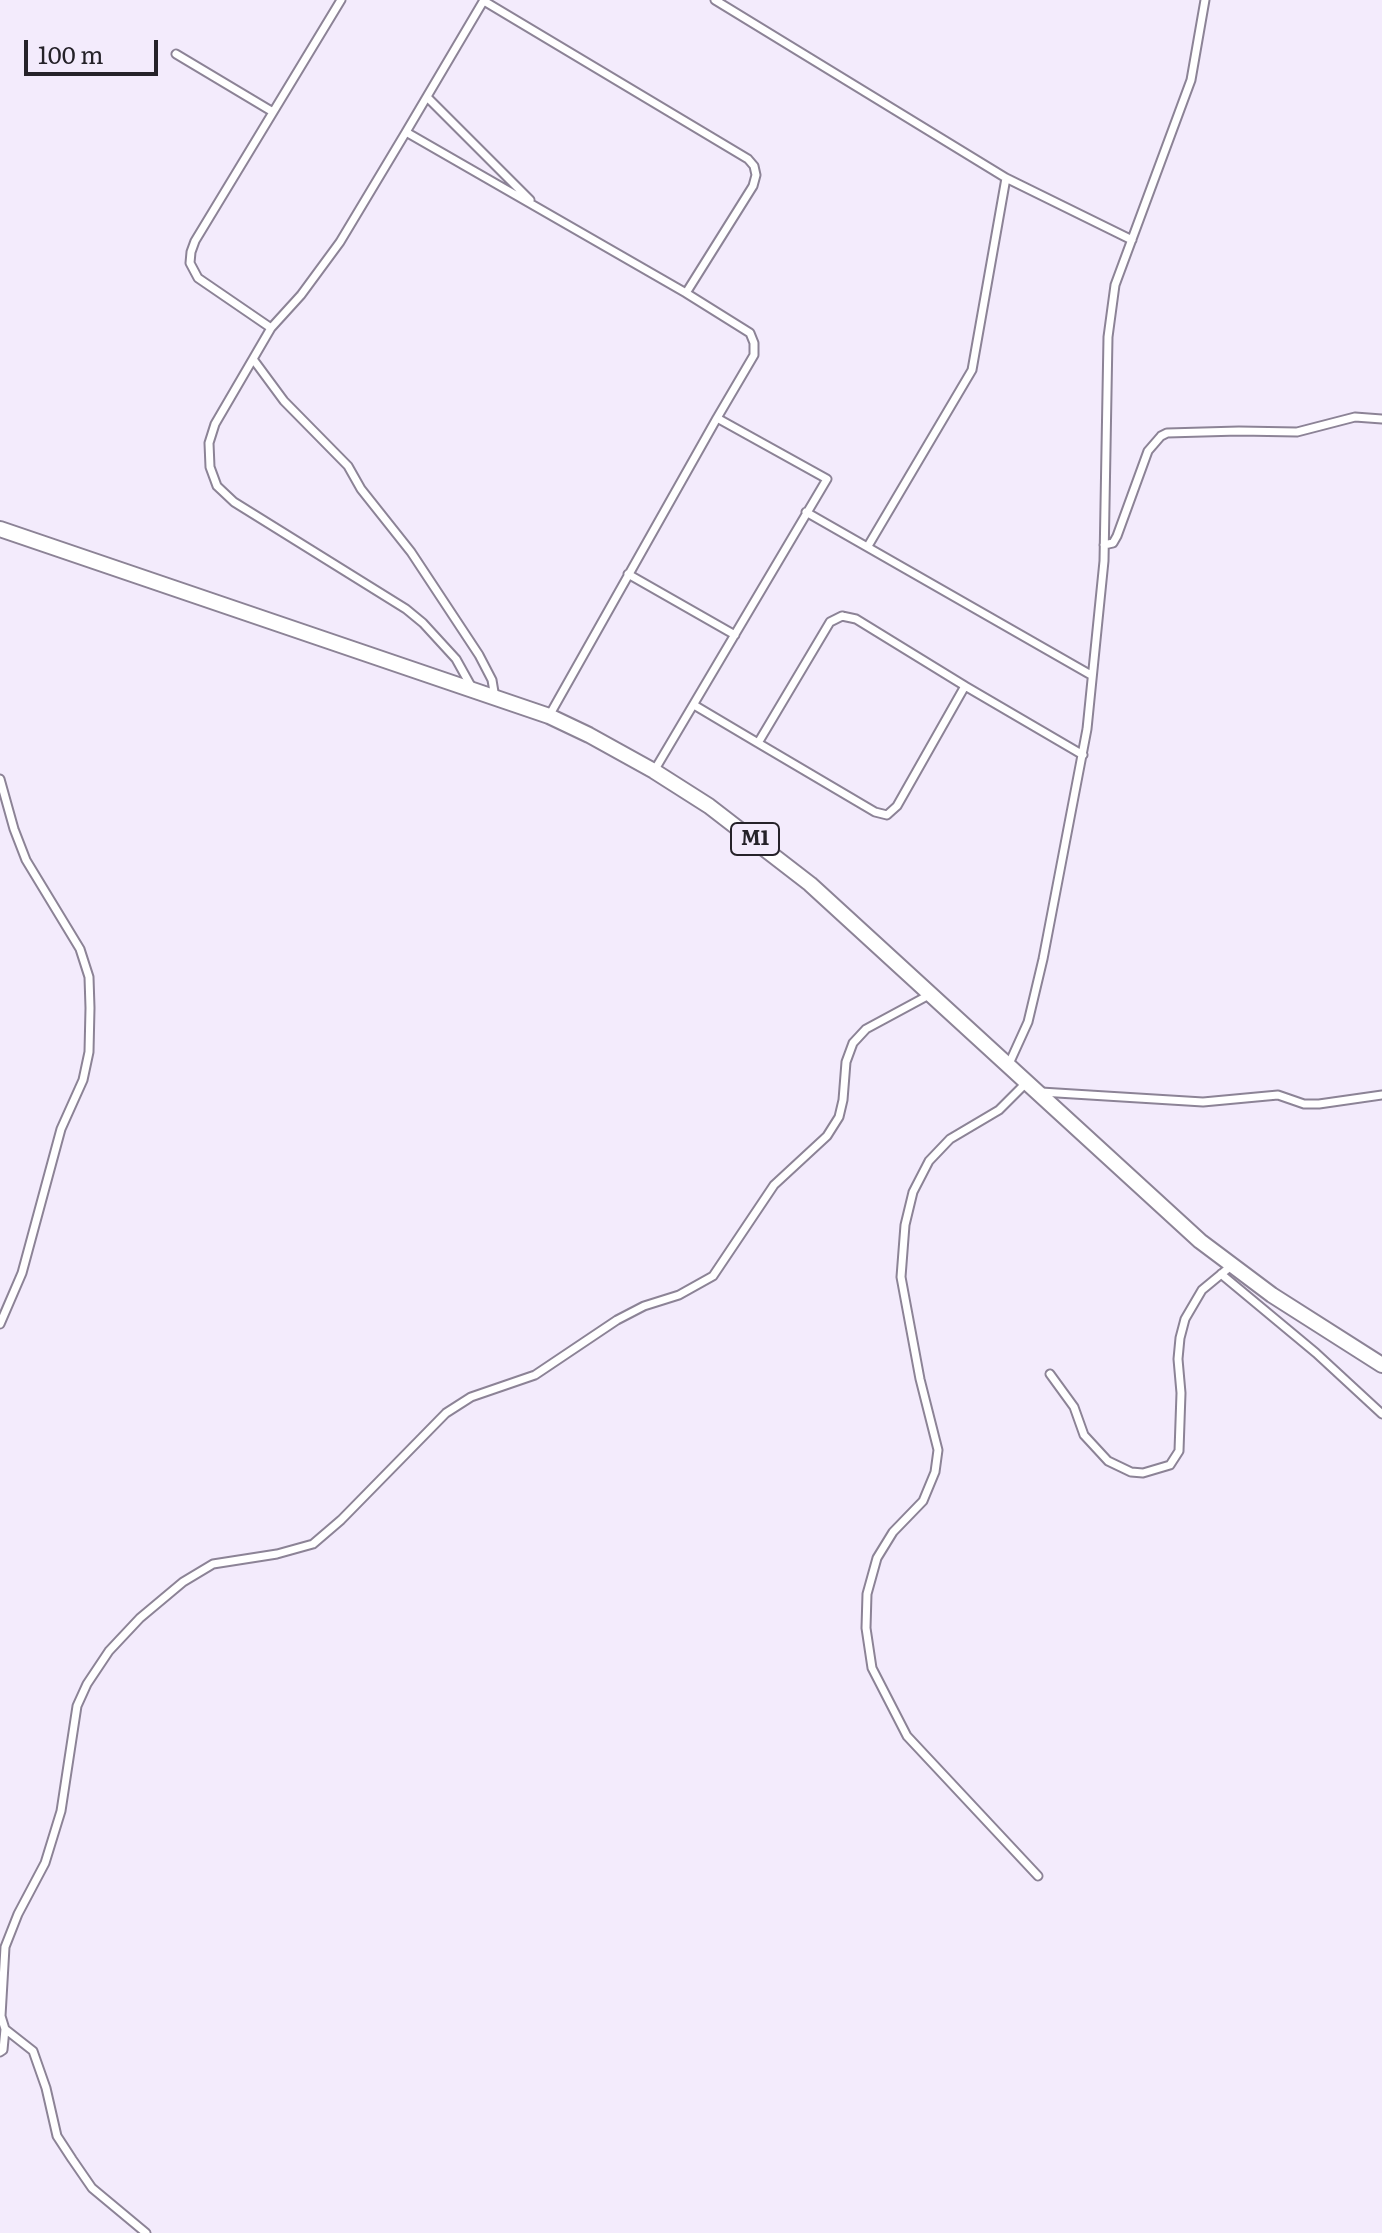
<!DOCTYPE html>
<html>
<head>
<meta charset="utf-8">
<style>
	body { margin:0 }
	#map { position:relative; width:1382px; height:2233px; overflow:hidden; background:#f3ebfc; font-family:Literata,serif }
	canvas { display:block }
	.scale { position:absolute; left:24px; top:40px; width:134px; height:36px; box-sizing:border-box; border:4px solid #252229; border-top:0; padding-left:10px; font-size:24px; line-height:28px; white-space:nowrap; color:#252229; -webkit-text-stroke:6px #f3ebfc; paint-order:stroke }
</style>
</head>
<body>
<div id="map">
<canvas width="1382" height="2233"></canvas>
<div class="scale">100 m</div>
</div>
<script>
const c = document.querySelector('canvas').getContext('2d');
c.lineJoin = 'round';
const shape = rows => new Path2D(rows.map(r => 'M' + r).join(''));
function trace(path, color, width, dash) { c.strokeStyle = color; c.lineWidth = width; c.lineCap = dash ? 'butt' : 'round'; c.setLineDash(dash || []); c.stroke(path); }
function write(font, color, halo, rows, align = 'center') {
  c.font = font + ' Literata,serif'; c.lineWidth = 7; c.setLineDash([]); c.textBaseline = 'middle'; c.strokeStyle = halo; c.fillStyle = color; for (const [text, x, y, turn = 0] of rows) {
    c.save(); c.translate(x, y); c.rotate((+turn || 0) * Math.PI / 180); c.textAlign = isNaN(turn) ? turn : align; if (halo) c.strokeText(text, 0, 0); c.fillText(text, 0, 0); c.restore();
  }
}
const street = shape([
	[484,0,406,132,686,293,750,333,754,343,754,355,717,418],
	[715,0,1006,178,1132,240],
	[484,1,748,159,754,166,756,175,753,186,686,293],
	[176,54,273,112],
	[427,97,530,200],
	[406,132,340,242,301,295,271,328,215,424,209,443,210,467,217,486,234,502,406,609,423,623,456,659,471,686],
	[271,328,198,278,190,263,191,252,195,241,341,0],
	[253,359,284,401,348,466,361,489,411,552,479,655,492,680,495,698],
	[806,512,1091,675],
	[1104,545,1113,543,1117,536,1148,451,1161,436,1167,433,1239,431,1297,432,1355,417,1382,419],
	[868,546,972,370,1006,178],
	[628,574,735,635],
	[842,616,856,619,965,686,897,806,887,815,875,812,758,743,830,622,842,616],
	[965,686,1083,755],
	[694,705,758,743],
	[549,716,717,418,827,479,654,771],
	[0,779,14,829,26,860,80,949,89,977,90,1008,89,1052,83,1080,61,1129,22,1273,0,1324],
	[1008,1066,1028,1022,1043,959,1087,729,1104,561,1108,337,1115,285,1191,80,1205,0],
	[1026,1083,999,1110,950,1139,929,1161,913,1192,905,1225,901,1277,920,1379,938,1450,935,1472,923,1501,893,1532,877,1558,867,1594,866,1628,872,1668,907,1736,1038,1876],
	[1041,1092,1203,1102,1278,1095,1304,1104,1319,1104,1382,1095],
	[1221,1274,1316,1353,1382,1414],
	[1050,1374,1074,1407,1084,1435,1108,1461,1131,1472,1143,1473,1170,1465,1179,1451,1181,1393,1178,1359,1180,1338,1185,1319,1202,1290,1231,1266],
	[0,2052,3,2050,5,2029],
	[146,2233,92,2188,72,2159,57,2136,46,2088,33,2051,5,2029,1,2016,5,1947,18,1914,45,1863,61,1811,77,1706,87,1684,109,1651,140,1618,183,1582,213,1564,277,1554,313,1544,341,1520,446,1413,471,1397,535,1375,617,1320,644,1306,679,1295,713,1276,774,1185,827,1136,839,1117,843,1100,846,1062,853,1043,866,1029,929,995]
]);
const highway = shape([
	[0,529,549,716,589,735,654,771,709,806,810,884,1200,1241,1272,1295,1382,1365]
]);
trace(street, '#8c8396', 11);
trace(highway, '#8c8396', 18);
trace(street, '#fff', 7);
trace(highway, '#fff', 14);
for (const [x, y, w] of [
	[755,839,48]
]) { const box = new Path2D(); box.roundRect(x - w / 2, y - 16, w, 32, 6); c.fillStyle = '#f3ebfc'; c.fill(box); trace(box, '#252229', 2); }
write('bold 20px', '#252229', null, [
	["M1",755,839]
]);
</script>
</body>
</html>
